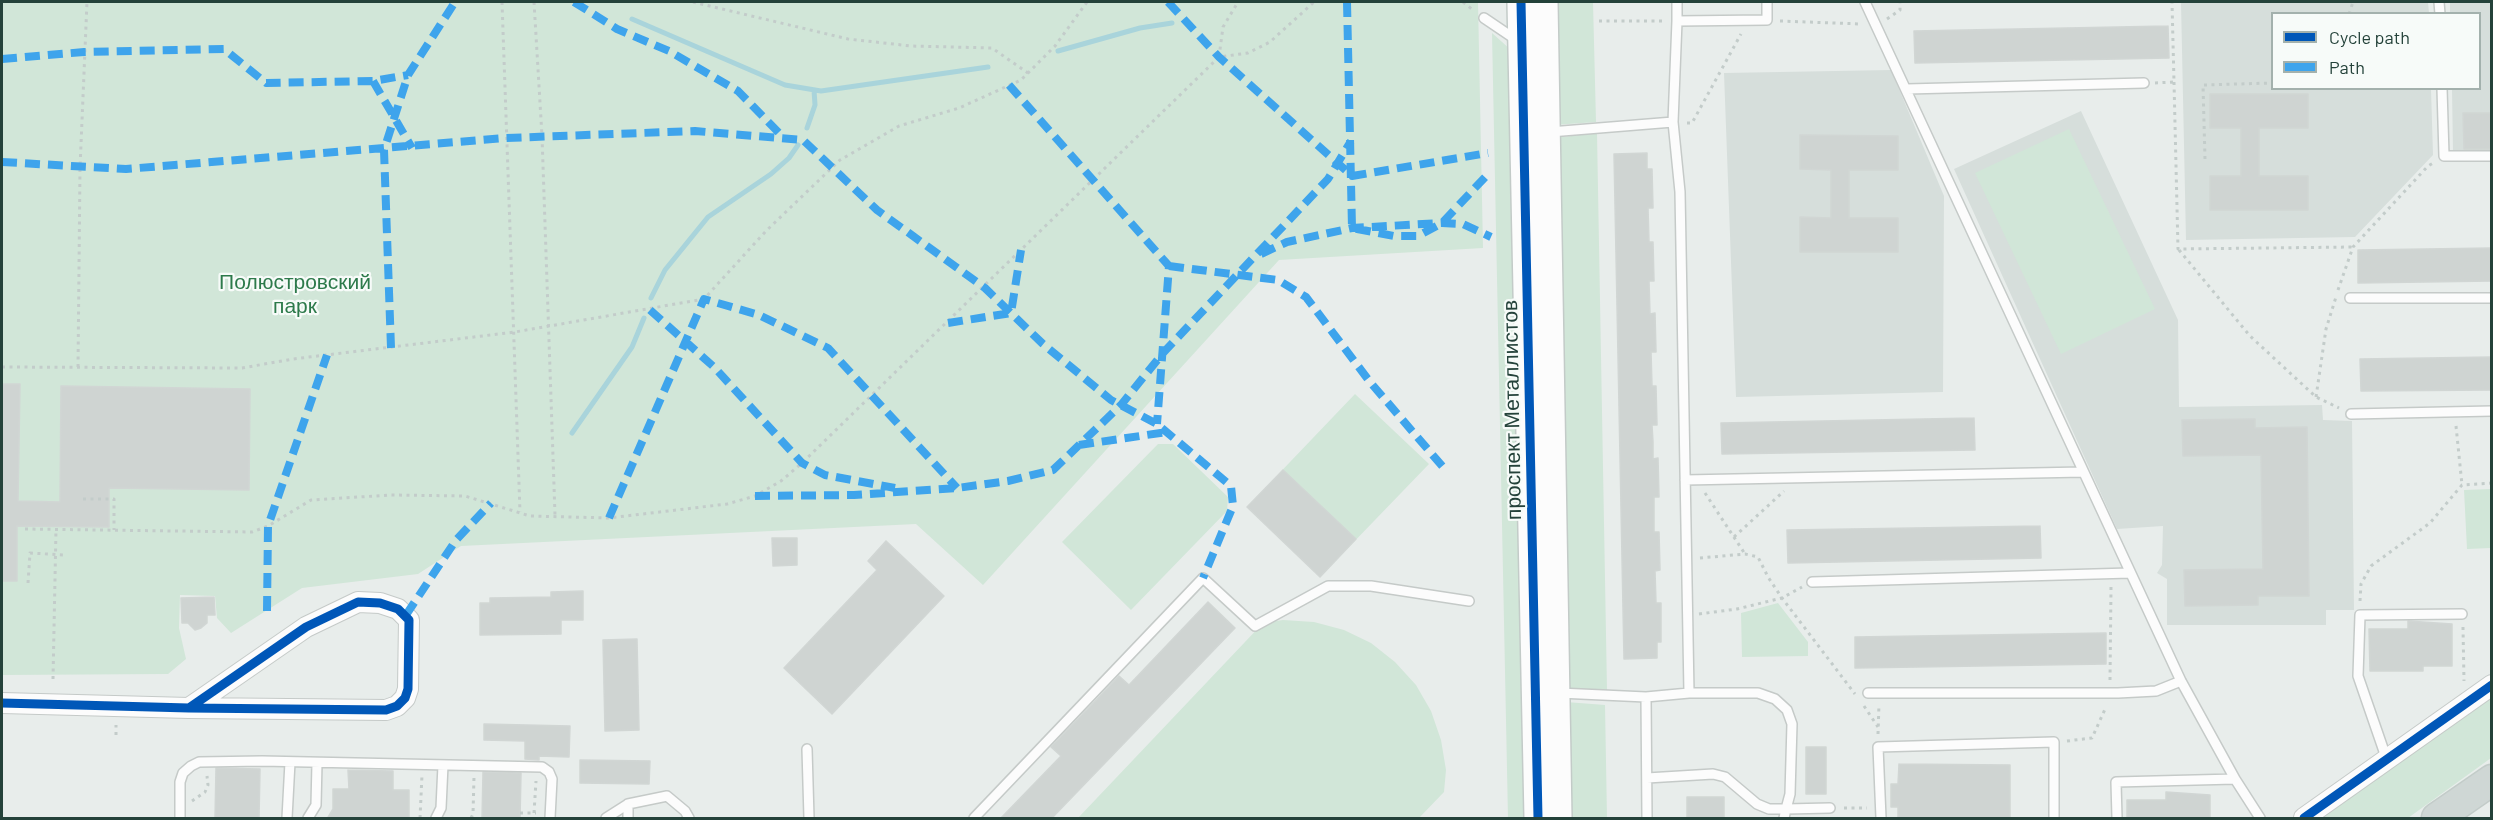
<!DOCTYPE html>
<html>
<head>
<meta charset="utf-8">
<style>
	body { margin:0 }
	#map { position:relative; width:2493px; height:820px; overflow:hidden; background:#e8edeb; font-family:Barlow,sans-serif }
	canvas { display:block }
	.frame { position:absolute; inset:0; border:3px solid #24423a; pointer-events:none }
	.legend { position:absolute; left:2271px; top:12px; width:210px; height:78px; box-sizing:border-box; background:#f7fbf9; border:2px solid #a3b1ad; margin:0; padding:8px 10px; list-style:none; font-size:18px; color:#24423a }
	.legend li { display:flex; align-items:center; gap:12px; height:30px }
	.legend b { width:30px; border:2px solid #a3b1ad }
</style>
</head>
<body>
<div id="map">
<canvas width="2493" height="820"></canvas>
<div class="frame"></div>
<ul class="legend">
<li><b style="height:8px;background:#0057b8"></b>Cycle path</li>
<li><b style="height:8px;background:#3ea4ec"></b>Path</li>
</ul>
</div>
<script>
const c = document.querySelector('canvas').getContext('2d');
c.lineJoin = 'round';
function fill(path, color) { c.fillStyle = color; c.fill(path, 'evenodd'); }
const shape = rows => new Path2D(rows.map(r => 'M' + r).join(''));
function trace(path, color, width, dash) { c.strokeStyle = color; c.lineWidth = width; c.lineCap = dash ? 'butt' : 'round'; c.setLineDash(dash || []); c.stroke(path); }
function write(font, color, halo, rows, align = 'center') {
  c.font = font + ' Barlow,sans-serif'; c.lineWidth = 4.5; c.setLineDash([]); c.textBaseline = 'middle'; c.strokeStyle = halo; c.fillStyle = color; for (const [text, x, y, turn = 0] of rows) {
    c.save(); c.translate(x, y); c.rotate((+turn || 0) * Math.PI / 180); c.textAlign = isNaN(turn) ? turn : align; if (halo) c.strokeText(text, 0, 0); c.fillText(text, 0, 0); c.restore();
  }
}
fill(shape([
	[2181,2,2428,2,2429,13,2272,14,2272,88,2431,89,2433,155,2355,237,2186,240],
	[2450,2,2491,2,2491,151,2453,152,2452,89,2480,88,2480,14,2450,13],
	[1891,70,1944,196,1943,392,1736,397,1724,73],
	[2081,111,2178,320,2179,407,2322,405,2323,420,2352,421,2354,610,2326,610,2326,625,2167,625,2167,579,2157,573,2162,565,2163,526,2117,529,1954,169]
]), '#d6dedb');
fill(shape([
	[2,2,1478,2,1483,248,1279,260,983,585,916,524,461,546,418,574,302,588,231,633,217,618,215,596,180,595,179,628,186,659,168,674,2,675],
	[1557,2,1593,2,1596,122,1554,125],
	[1492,33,1511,50,1528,818,1508,818],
	[2069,129,2155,309,2061,354,1975,173],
	[1597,133,1607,690,1565,688,1554,138],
	[1355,394,1429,464,1320,577,1247,507],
	[1158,444,1173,444,1228,497,1227,511,1131,610,1062,542],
	[2491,489,2491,548,2467,549,2464,490],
	[1778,603,1808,642,1808,656,1742,657,1741,613],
	[1283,620,1314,622,1344,630,1371,643,1395,662,1416,685,1431,711,1441,740,1446,770,1444,792,1419,818,1078,818,1263,623],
	[2491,697,2491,758,2408,818,2320,818],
	[1566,702,1605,705,1607,818,1568,818]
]), '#d1e6d8');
trace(shape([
	[632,19,785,85,821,91,988,67],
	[1058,51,1140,28,1172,23],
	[807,128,815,105,814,90],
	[651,298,665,270,708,217,771,174,789,158,798,145],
	[572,433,632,347,644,318]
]), '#a9d4db', 5);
const building = shape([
	[2168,26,2169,58,1915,63,1914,31,2168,26],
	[2210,94,2308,94,2308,128,2259,128,2259,176,2308,176,2308,210,2210,210,2210,176,2241,176,2241,128,2210,128,2210,94],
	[2463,113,2492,113,2492,149,2464,149,2463,113],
	[1800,135,1898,136,1898,170,1849,170,1849,218,1898,218,1898,252,1800,252,1800,217,1831,218,1831,170,1800,169,1800,135],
	[1647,153,1647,169,1652,169,1653,208,1648,208,1649,242,1653,242,1654,281,1649,281,1650,314,1655,313,1656,352,1651,352,1652,386,1656,386,1657,425,1652,425,1653,442,1653,459,1658,458,1659,497,1654,497,1654,532,1659,532,1660,570,1655,571,1656,603,1661,603,1661,642,1657,642,1657,658,1624,659,1614,154,1647,153],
	[2492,248,2492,281,2358,283,2358,250,2492,248],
	[2492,357,2492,390,2361,391,2360,359,2492,357],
	[2,384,20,384,18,501,60,502,61,386,250,389,249,490,109,488,109,527,17,526,17,581,2,581,2,384],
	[1974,418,1975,450,1722,454,1721,423,1974,418],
	[2255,419,2255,428,2307,427,2309,596,2258,596,2258,605,2185,606,2184,570,2263,569,2261,455,2183,456,2182,420,2255,419],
	[1283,470,1356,539,1320,577,1247,507,1283,470],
	[2040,526,2041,558,1788,563,1787,530,2040,526],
	[772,538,797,538,797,565,773,566,772,538],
	[886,541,944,596,832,714,784,668,877,570,868,561,886,541],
	[583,591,583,620,561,620,561,634,480,635,480,603,490,603,490,598,551,597,551,592,583,591],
	[214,597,215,615,207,615,207,623,201,628,195,630,188,623,182,623,181,598,214,597],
	[1208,602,1235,628,1051,819,1000,819,1061,756,1051,747,1102,694,1119,676,1129,685,1208,602],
	[2408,621,2452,624,2452,666,2423,666,2423,671,2370,671,2369,629,2408,629,2408,621],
	[2106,633,2106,664,1855,668,1855,637,2106,633],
	[637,639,639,730,605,731,603,640,637,639],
	[484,724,570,726,569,757,539,756,539,760,525,759,525,741,484,740,484,724],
	[1806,747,1826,747,1826,794,1806,794,1806,747],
	[580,760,650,761,649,784,580,783,580,760],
	[1899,764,2010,765,2010,819,1898,819,1898,807,1891,807,1891,784,1898,784,1899,764],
	[216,768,260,769,259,818,215,819,216,768],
	[348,770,393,771,393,790,409,790,409,819,327,819,333,809,333,789,349,789,348,770],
	[483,772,521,773,520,819,482,819,483,772],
	[2166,792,2210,795,2210,819,2127,819,2127,800,2166,800,2166,792],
	[1687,797,1724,797,1724,819,1687,819,1687,797]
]);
fill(building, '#cfd4d2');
trace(building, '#d1d6d4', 1.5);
const lane = shape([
	[1677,2,1677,21],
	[1865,2,2181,681,2235,779,2260,818],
	[2439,2,2440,14],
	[1484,18,1518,41],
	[2442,88,2444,156,2492,156],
	[1907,89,2144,83],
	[1550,132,1673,122],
	[2350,298,2492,298],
	[2351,414,2492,411],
	[1685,480,2083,472],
	[1812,582,2130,573],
	[1559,693,1646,697,1689,693,1758,693,1775,699,1787,710,1792,724,1790,794,1786,809,1769,809,1757,804,1725,777,1713,774,1647,778],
	[1689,693,1680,192,1673,122,1677,21,1767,20,1767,2],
	[1868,693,2118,693,2156,691,2181,681],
	[1646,697,1647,818],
	[807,749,809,818],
	[2387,760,2358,676,2360,615,2462,614],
	[180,818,180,782,183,773,191,766,199,762,262,761,542,767,549,772,552,779,550,818],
	[287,818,290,762],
	[308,818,316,805,317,763],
	[436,818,441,808,443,765],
	[606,818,628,804],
	[628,818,628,804,667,796,685,811,689,818],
	[974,818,1203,578,1255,626,1328,586,1371,586,1469,601],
	[1784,818,1786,809,1830,808],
	[1881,818,1878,747,2054,742,2054,818],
	[2117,818,2116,782,2235,779]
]);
const street = shape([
	[2,703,189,708,386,710,397,706,405,698,408,689,409,620,398,609,380,603,358,602,306,627,189,708],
	[2304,818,2492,685]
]);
const secondary = shape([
	[1521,2,1538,818],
	[1544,2,1558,818]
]);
const primary = shape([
	[2437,818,2492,780]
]);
trace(lane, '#c5cac8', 12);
trace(street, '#c5cac8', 22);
trace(secondary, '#c3cbc8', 30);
trace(primary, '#c3ccc9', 33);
trace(shape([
	[502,2,520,512],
	[534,2,542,136,555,515],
	[693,2,848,39,911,46,992,48,1028,73],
	[1463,2,1473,10],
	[2349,14,2353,2],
	[1887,19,1900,10,1900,2],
	[1599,21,1663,21],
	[1780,21,1861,24],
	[1219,57,1223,27,1238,2],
	[2174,82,2178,249,2353,247],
	[2155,83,2174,82,2172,2],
	[1687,123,1692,123,1741,34],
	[2205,159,2203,85,2272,83],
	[2179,250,2250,336,2316,397,2339,408],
	[2338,290,2353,247,2428,166,2435,162],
	[2,367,242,368,293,359,515,332,704,299,766,231,840,160,899,126,959,108,1021,80,1055,46,1087,2],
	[78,367,80,168,87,2],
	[2316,397,2326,329,2336,297],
	[2456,426,2462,485],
	[1705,493,1745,554],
	[83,499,114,499,114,530],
	[25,529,252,532,268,526,311,500,391,495,465,496,530,516,609,518,727,504,755,496,781,481,802,463,1219,57,1248,53,1270,42,1314,2],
	[1734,537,1784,491],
	[1700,558,1745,554,1758,557,1768,577,1782,598,1855,694],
	[28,583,30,553,64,555],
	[2360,601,2361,584,2371,566,2430,523,2462,485,2492,483],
	[1699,614,1737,609,1782,598,1802,587],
	[2463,627,2464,681],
	[53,679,56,529],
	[2110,680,2111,587],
	[1864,706,1878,727],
	[1878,734,1879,704],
	[116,735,116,725],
	[2067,741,2092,738,2106,707],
	[192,801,205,792,208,785,207,776],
	[1844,808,1867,808],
	[520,813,536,813],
	[534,813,536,781],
	[420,818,422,775],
	[471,818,473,814,474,777]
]), '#c3ccca', 3, [3, 4.5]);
trace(lane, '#fcfcfc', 9);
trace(street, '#fcfcfc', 20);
trace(secondary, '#fcfcfc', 27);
trace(primary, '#cfd7d5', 30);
trace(shape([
	[574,2,617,29,669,51,738,91,782,136],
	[1168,2,1219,57,1352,176,1488,153],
	[1347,2,1352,228,1394,236,1418,236,1442,223,1488,174],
	[2,59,84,52,224,49,266,83,373,81,408,75],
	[373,81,412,148],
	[1009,85,1169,266,1157,424],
	[2,162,126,169,506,138,695,131,803,140,877,210,985,288,1043,344,1111,400,1157,424,1231,486,1233,506,1203,578],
	[1261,254,1287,242,1352,228,1442,223,1463,224,1491,237],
	[1169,266,1278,280,1306,297,1370,382,1443,467],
	[650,310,714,367,802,463,825,475,895,488],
	[948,323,1011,313,1021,250],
	[391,348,384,150,408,75,455,2],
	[1079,445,1167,432],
	[755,496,854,495,957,488,1008,481,1053,470,1121,405,1163,353,1328,179,1351,141],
	[609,518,704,299,759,315,828,348,957,488],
	[267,611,268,526,327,355],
	[406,615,456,540,491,503]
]), '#3ea4ec', 8, [15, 8]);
trace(shape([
	[1521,2,1538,818],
	[2,703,189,708,386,710,397,706,405,698,408,689,409,620,398,609,380,603,358,602,306,627,189,708],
	[2304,818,2492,685]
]), '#0057b8', 9);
write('21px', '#2d7a4b', '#f7fbf9', [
	["Полюстровский",295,282],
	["парк",295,306]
]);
write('21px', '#24423a', '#f7fbf9', [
	["проспект Металлистов",1512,410,-91]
]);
</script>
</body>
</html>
